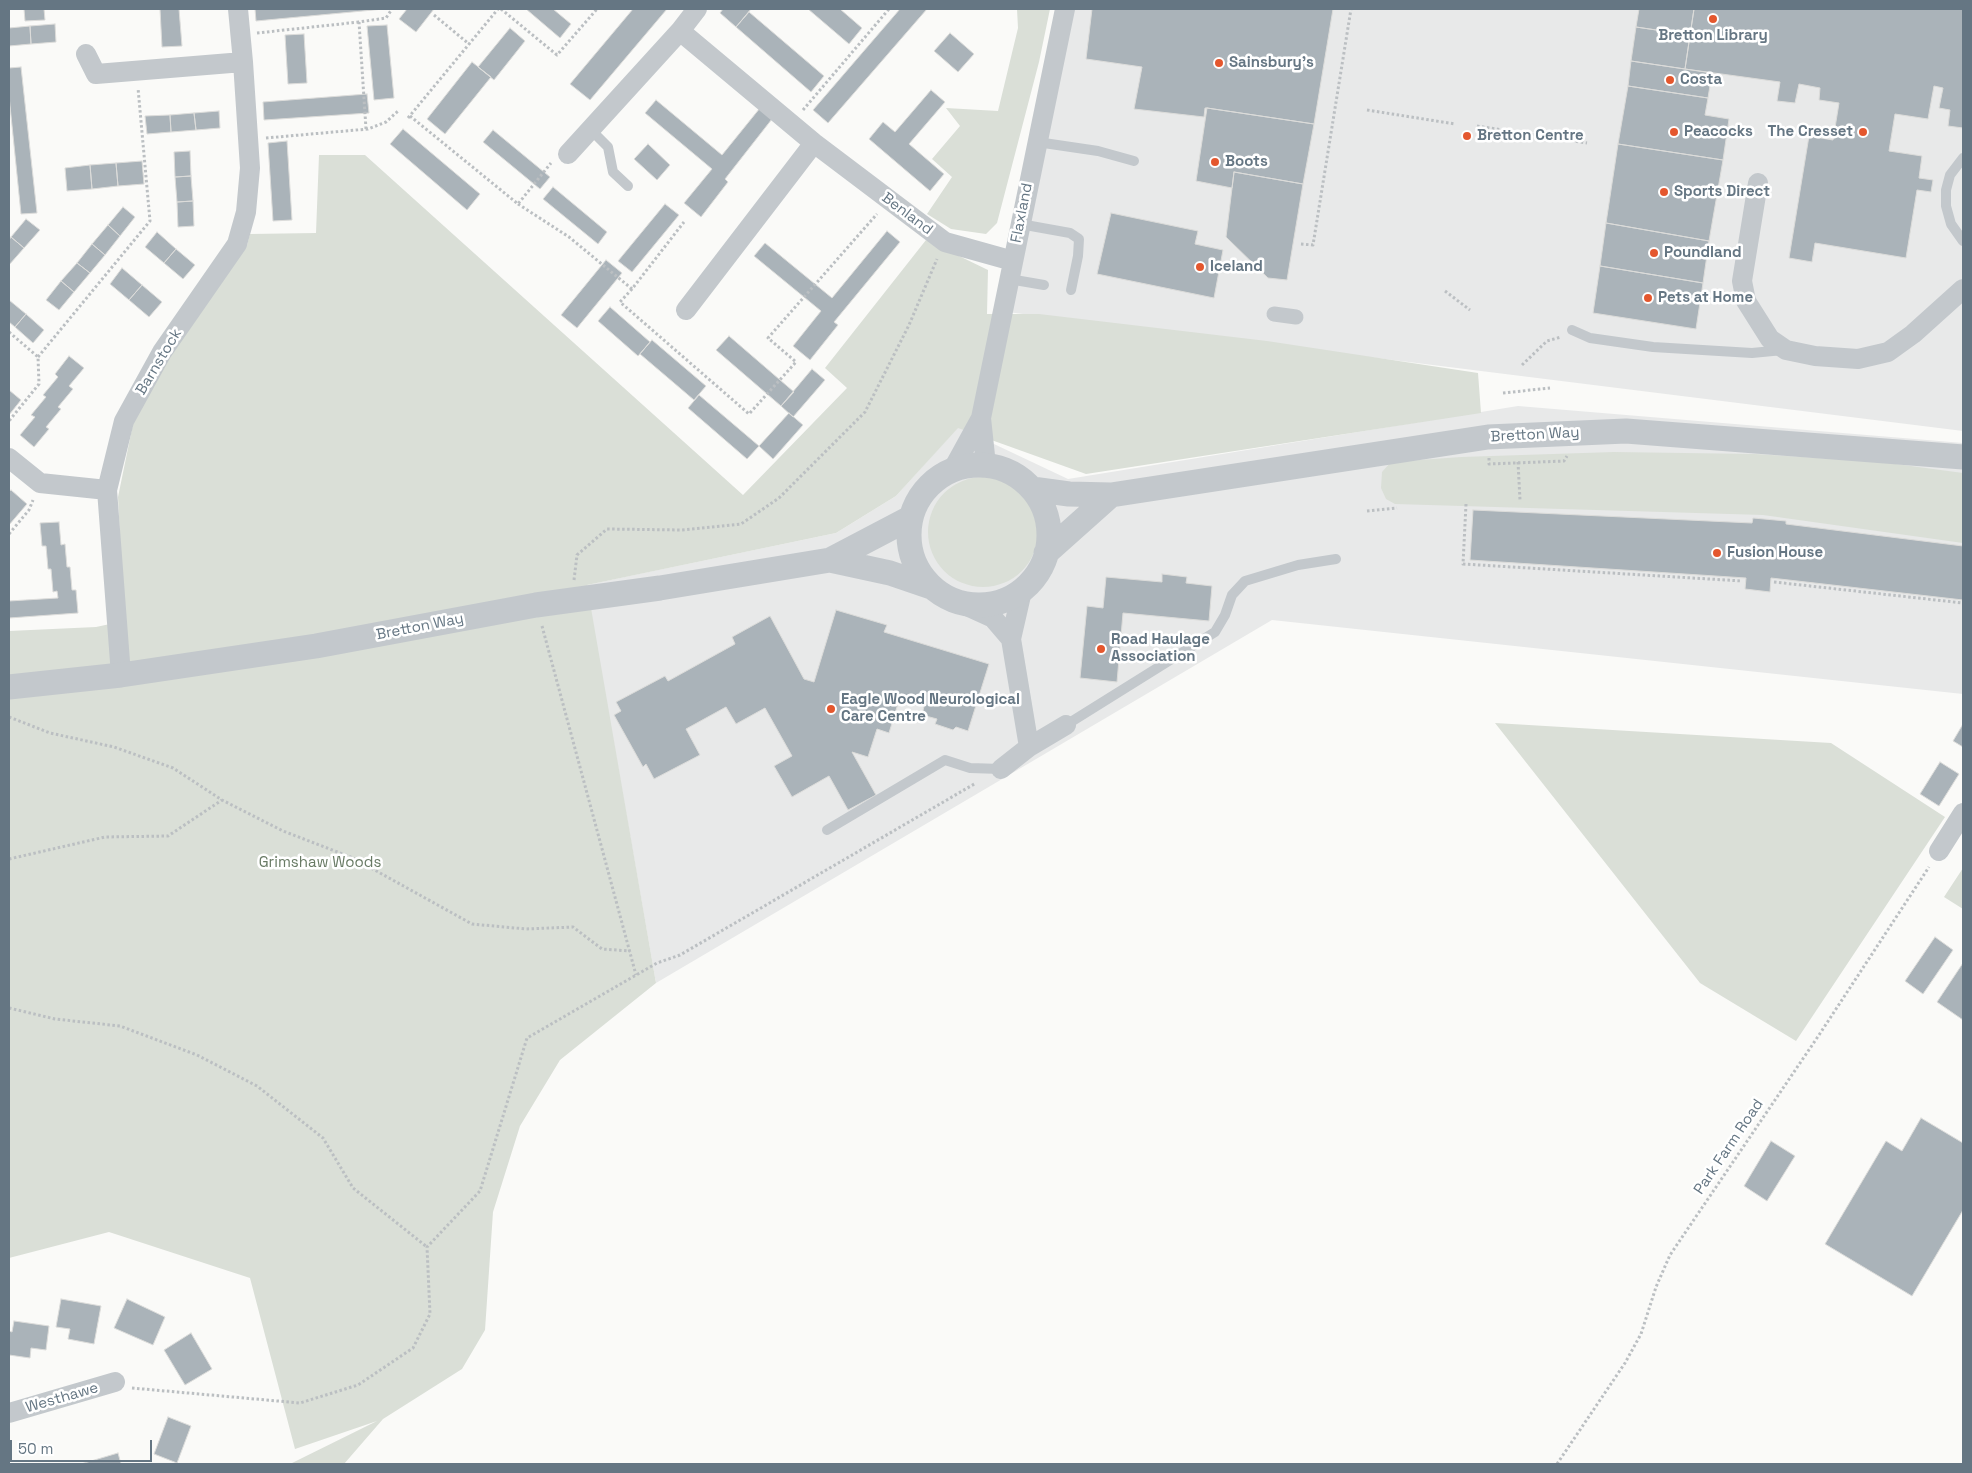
<!DOCTYPE html>
<html>
<head>
<meta charset="utf-8">
<style>
	body { margin:0 }
	#map { position:relative; width:1972px; height:1473px; overflow:hidden; background:#fafaf8; font-family:"Space Grotesk",sans-serif }
	canvas { display:block }
	.frame { position:absolute; inset:0; border:10px solid #657683; pointer-events:none }
	.scale { position:absolute; left:10px; top:1440px; width:142px; height:22px; box-sizing:border-box; border:2px solid #657683; border-top:0; padding-left:6px; font-size:15px; line-height:18px; white-space:nowrap; color:#657683; -webkit-text-stroke:4px #fff; paint-order:stroke }
</style>
</head>
<body>
<div id="map">
<canvas width="1972" height="1473"></canvas>
<div class="frame"></div>
<div class="scale">50 m</div>
</div>
<script>
const c = document.querySelector('canvas').getContext('2d');
c.lineJoin = 'round';
function fill(path, color) { c.fillStyle = color; c.fill(path, 'evenodd'); }
const shape = rows => new Path2D(rows.map(r => 'M' + r).join(''));
function trace(path, color, width, dash) { c.strokeStyle = color; c.lineWidth = width; c.lineCap = dash ? 'butt' : 'round'; c.setLineDash(dash || []); c.stroke(path); }
function write(font, color, halo, rows, align = 'center') {
  c.font = font + ' "Space Grotesk",sans-serif'; c.lineWidth = 5; c.setLineDash([]); c.textBaseline = 'middle'; c.strokeStyle = halo; c.fillStyle = color; for (const [text, x, y, turn = 0] of rows) {
    c.save(); c.translate(x, y); c.rotate((+turn || 0) * Math.PI / 180); c.textAlign = isNaN(turn) ? turn : align; if (halo) c.strokeText(text, 0, 0); c.fillText(text, 0, 0); c.restore();
  }
}
fill(shape([
	[1069,9,1963,9,1963,431,1007,312],
	[1518,406,1963,443,1963,694,1272,620,656,983,586,585,836,533,896,496,958,427,1068,479]
]), '#e8e9e9');
fill(shape([
	[1017,9,1050,9,1039,62,997,223,986,234,951,229,927,214,952,177,932,159,960,126,946,108,998,111,1018,28],
	[319,155,365,155,743,495,847,388,825,368,926,240,988,270,987,314,1039,314,1267,341,1478,373,1481,413,1086,474,958,428,896,496,836,533,587,585,656,983,560,1060,520,1126,493,1212,485,1330,462,1369,383,1419,344,1464,290,1464,377,1421,295,1449,250,1278,109,1232,9,1258,9,631,96,627,124,621,118,497,133,424,170,355,247,245,250,234,316,233],
	[1614,452,1755,454,1881,462,1963,473,1963,543,1763,515,1395,504,1386,499,1381,488,1382,472,1391,462,1461,457],
	'928 532a55 55 0 1 1 110 0a55 55 0 1 1-110 0Z',
	[1495,723,1831,743,1945,817,1796,1041,1700,983],
	[1963,868,1963,909,1944,897]
]), '#dadfd7');
const building = shape([
	[24,9,44,9,45,20,25,21,24,9],
	[160,9,179,9,182,46,162,47,160,9],
	[255,9,384,9,256,21,255,9],
	[407,9,434,9,416,32,399,19,407,9],
	[526,9,553,9,571,24,560,38,526,9],
	[633,9,667,9,590,100,570,84,633,9],
	[723,9,751,9,736,27,720,13,723,9],
	[808,9,840,9,862,28,849,44,808,9],
	[900,9,927,9,828,123,813,110,900,9],
	[1092,9,1333,9,1314,124,1207,108,1205,108,1204,117,1134,109,1142,67,1086,59,1092,9],
	[1639,9,1694,9,1690,35,1636,27,1639,9],
	[1694,9,1963,9,1963,128,1948,126,1950,110,1939,108,1943,88,1934,86,1928,119,1895,114,1889,151,1922,156,1919,178,1933,180,1931,192,1917,190,1906,258,1815,243,1812,262,1789,258,1809,136,1833,140,1839,103,1819,100,1820,88,1799,84,1795,103,1777,101,1780,82,1685,69,1694,9],
	[749,12,824,76,811,92,736,27,749,12],
	[55,24,56,42,31,44,30,26,55,24],
	[387,25,394,98,374,100,367,26,387,25],
	[30,26,31,44,9,46,9,28,30,26],
	[1636,27,1690,35,1685,69,1631,61,1636,27],
	[510,28,525,41,494,80,478,67,510,28],
	[950,33,974,54,958,72,934,51,950,33],
	[304,34,307,83,288,84,285,35,304,34],
	[1631,61,1712,73,1708,98,1628,86,1631,61],
	[472,62,491,77,445,134,427,119,472,62],
	[21,67,37,213,21,214,9,96,9,68,21,67],
	[1628,86,1708,98,1705,115,1729,119,1723,160,1618,144,1628,86],
	[931,90,945,102,909,144,944,174,930,191,869,139,883,122,895,132,931,90],
	[367,94,369,113,264,120,263,102,367,94],
	[656,100,722,155,760,108,772,119,725,179,728,182,701,217,684,203,712,169,645,113,656,100],
	[1207,108,1314,124,1303,184,1234,172,1232,188,1196,181,1207,108],
	[219,111,220,128,196,130,194,113,219,111],
	[194,113,196,130,171,132,170,115,194,113],
	[170,115,171,132,147,134,145,116,170,115],
	[403,129,480,194,467,210,390,144,403,129],
	[493,130,550,177,540,189,483,142,493,130],
	[287,141,292,220,273,221,268,143,287,141],
	[648,144,670,165,657,180,634,159,648,144],
	[1618,144,1723,160,1709,241,1606,223,1618,144],
	[190,151,191,176,175,177,174,152,190,151],
	[142,161,144,184,118,186,116,163,142,161],
	[116,163,118,186,92,189,90,165,116,163],
	[90,165,92,189,67,191,65,168,90,165],
	[1234,172,1303,184,1287,280,1268,278,1226,237,1234,172],
	[191,176,193,201,177,202,175,177,191,176],
	[553,187,607,232,598,244,543,199,553,187],
	[193,201,194,226,178,227,177,202,193,201],
	[665,204,679,215,632,272,618,261,665,204],
	[123,207,135,217,120,236,108,225,123,207],
	[1111,213,1198,231,1195,244,1223,250,1214,298,1097,274,1111,213],
	[26,219,40,230,24,248,11,237,26,219],
	[1606,223,1709,241,1703,283,1600,266,1606,223],
	[108,225,120,236,105,255,92,244,108,225],
	[887,231,900,242,834,322,838,325,810,360,793,346,821,311,754,256,765,243,832,298,887,231],
	[157,232,176,249,164,263,145,247,157,232],
	[11,237,24,248,9,265,9,240,11,237],
	[92,244,105,255,90,273,77,263,92,244],
	[176,249,195,265,183,279,164,263,176,249],
	[606,260,622,273,577,328,561,315,606,260],
	[77,263,90,273,74,292,61,281,77,263],
	[1600,266,1703,283,1696,329,1593,313,1600,266],
	[122,268,142,285,129,300,110,284,122,268],
	[61,281,74,292,59,310,46,300,61,281],
	[142,285,162,302,149,317,129,300,142,285],
	[9,300,26,314,15,327,9,322,9,300],
	[610,307,650,342,638,356,598,321,610,307],
	[26,314,44,330,33,343,15,327,26,314],
	[729,336,794,392,781,406,716,350,729,336],
	[652,340,706,386,694,400,640,354,652,340],
	[69,356,84,368,69,386,73,389,58,407,61,409,46,427,49,429,34,447,20,435,35,417,31,415,46,397,43,395,58,377,55,374,69,356],
	[812,369,825,380,793,417,781,406,812,369],
	[9,390,21,400,9,415,9,390],
	[699,395,759,446,747,459,688,408,699,395],
	[789,413,803,425,773,459,759,446,789,413],
	[11,490,27,504,9,525,9,492,11,490],
	[1473,510,1752,523,1753,518,1786,521,1786,524,1963,546,1963,600,1771,578,1770,592,1745,589,1746,578,1470,560,1473,510],
	[59,522,61,545,65,544,67,567,70,567,72,590,76,590,78,613,9,618,9,601,58,598,57,591,53,592,51,569,48,569,46,546,42,546,40,523,59,522],
	[1162,574,1187,577,1186,583,1212,586,1209,621,1123,613,1117,682,1080,678,1087,606,1103,608,1106,577,1162,582,1162,574],
	[836,610,887,625,884,632,989,664,968,731,956,727,953,730,935,724,937,719,922,715,925,702,901,694,889,733,877,729,868,757,852,752,876,795,848,810,829,776,792,797,774,766,792,756,765,708,736,724,726,707,686,729,700,755,654,779,646,764,643,767,614,715,621,711,616,702,665,676,668,681,735,644,732,637,770,616,804,679,814,682,836,610],
	[1963,724,1963,747,1953,741,1963,724],
	[1940,762,1959,774,1939,806,1920,794,1940,762],
	[1935,937,1953,950,1923,994,1905,981,1935,937],
	[1963,963,1963,1020,1937,1002,1963,963],
	[1921,1118,1963,1143,1963,1210,1912,1296,1825,1244,1886,1141,1902,1151,1921,1118],
	[1771,1141,1795,1156,1767,1201,1744,1186,1771,1141],
	[61,1299,101,1306,94,1344,68,1339,70,1329,56,1327,61,1299],
	[127,1299,165,1317,153,1345,114,1328,127,1299],
	[14,1321,49,1326,46,1350,31,1348,30,1358,9,1355,9,1331,12,1332,14,1321],
	[191,1333,212,1369,185,1385,164,1350,191,1333],
	[168,1417,191,1426,177,1463,154,1454,168,1417],
	[118,1453,121,1464,81,1464,118,1453]
]);
fill(building, '#aab3b9');
trace(building, '#dcdcda', 1);
trace(shape([
	[501,9,557,55,597,9],
	[434,15,469,44],
	[257,33,359,22],
	[803,110,889,9],
	[1367,110,1455,124],
	[410,116,518,204,551,163],
	[408,118,498,9],
	[1477,126,1587,143],
	[366,129,359,22,386,18,392,9],
	[266,138,368,129,386,122,398,111],
	[518,204,569,237,632,289,684,222],
	[1301,244,1313,245,1351,9],
	[632,289,620,302,749,414,796,362,768,338,877,214],
	[1445,291,1470,310],
	[9,332,38,357,39,384,9,421],
	[38,357,150,221,138,88],
	[1522,365,1547,341,1561,337],
	[1503,393,1550,388],
	[1489,458,1489,464,1564,461,1567,456],
	[1518,462,1520,500],
	[1466,504,1463,564,1742,581],
	[1367,511,1397,508],
	[9,534,29,510,33,500],
	[574,580,577,555,607,529,682,530,741,524,779,498,865,412,909,325,937,259],
	[1774,582,1963,603],
	[542,626,636,975],
	[9,717,50,733,114,747,173,768,222,800,283,831,353,858,472,924,526,929,573,927,602,949,630,951],
	[9,859,105,837,168,836,222,800],
	[9,1008,55,1019,120,1026,197,1055,257,1086,323,1138,353,1188,427,1247],
	[132,1388,300,1403,358,1385,413,1348,430,1314,427,1247,480,1191,527,1038,657,963,680,955,976,783],
	[1557,1464,1625,1363,1641,1334,1656,1287,1670,1255,1819,1035,1929,867]
]), '#bbbfc2', 3, [2.5, 2.5]);
trace(shape([
	[591,130,608,147,613,172,628,186],
	[1037,142,1098,151,1134,161],
	[1963,158,1950,175,1946,190,1946,206,1951,224,1963,241],
	[1020,224,1070,233,1079,239,1078,256,1071,290],
	[1009,279,1044,285],
	[1572,330,1590,338,1653,347,1752,353,1783,350],
	[1066,725,1215,632,1225,615,1232,595,1245,581,1298,565,1336,559],
	[827,830,945,760,970,768,1001,769]
]), '#c3c8cc', 10);
trace(shape([
	[1274,314,1296,317]
]), '#c3c8cc', 15);
trace(shape([
	[238,9,243,62],
	[697,9,680,31,814,143,945,242,1013,261],
	[86,54,96,74,243,62,250,168,246,212,237,244,162,352,124,421,107,490,121,675],
	[568,154,680,31],
	[1758,183,1742,281,1746,301,1770,339,1786,350,1815,356,1858,359,1888,352,1913,334,1963,289],
	[686,310,814,143],
	[981,418,986,465],
	[9,458,40,483,107,490],
	[953,469,981,418,1065,9],
	[1022,591,1011,639,1029,747],
	[960,603,993,618,1011,639],
	[1001,769,1029,747,1066,725],
	[1939,851,1963,813],
	[9,1413,115,1382]
]), '#c3c8cc', 20);
trace(shape([
	'909 535a70 70 0 1 1 140 0a70 70 0 1 1-140 0Z',
	[1032,489,1069,494,1111,495,1488,437,1626,431,1963,457],
	[1046,553,1111,495],
	[830,560,890,573,931,587],
	[9,687,121,675,316,646,536,605,660,588,830,560,910,518]
]), '#c3c8cc', 25);
for (const [x, y, r, color] of [
	[1713,19,5,"#e4572e"],
	[1219,63,5,"#e4572e"],
	[1670,80,5,"#e4572e"],
	[1674,132,5,"#e4572e"],
	[1863,132,5,"#e4572e"],
	[1467,136,5,"#e4572e"],
	[1215,162,5,"#e4572e"],
	[1664,192,5,"#e4572e"],
	[1654,253,5,"#e4572e"],
	[1200,267,5,"#e4572e"],
	[1648,298,5,"#e4572e"],
	[1717,553,5,"#e4572e"],
	[1101,649,5,"#e4572e"],
	[831,709,5,"#e4572e"]
]) { const dot = new Path2D(); dot.arc(x, y, r, 0, 2 * Math.PI); c.fillStyle = color; c.fill(dot); trace(dot, '#fff', 2); }
write('bold 15px', '#657683', '#fff', [
	["Bretton Library",1713,36,"center"],
	["Sainsbury's",1229,63],
	["Costa",1680,80],
	["Peacocks",1684,132],
	["The Cresset",1853,132,"right"],
	["Bretton Centre",1477,136],
	["Boots",1225,162],
	["Sports Direct",1674,192],
	["Poundland",1664,253],
	["Iceland",1210,267],
	["Pets at Home",1658,298],
	["Fusion House",1727,553],
	["Road Haulage",1111,640],
	["Association",1111,657],
	["Eagle Wood Neurological",841,700],
	["Care Centre",841,717]
], 'left');
write('15px', '#657683', '#fff', [
	["Flaxland",1022,213,-79],
	["Benland",907,214,37],
	["Barnstock",159,362,-59],
	["Bretton Way",1535,435,-3],
	["Bretton Way",420,627,-11],
	["Park Farm Road",1729,1147,-56],
	["Westhawe",62,1398,-16]
]);
write('15px', '#687a64', '#fff', [
	["Grimshaw Woods",320,863]
]);
</script>
</body>
</html>
